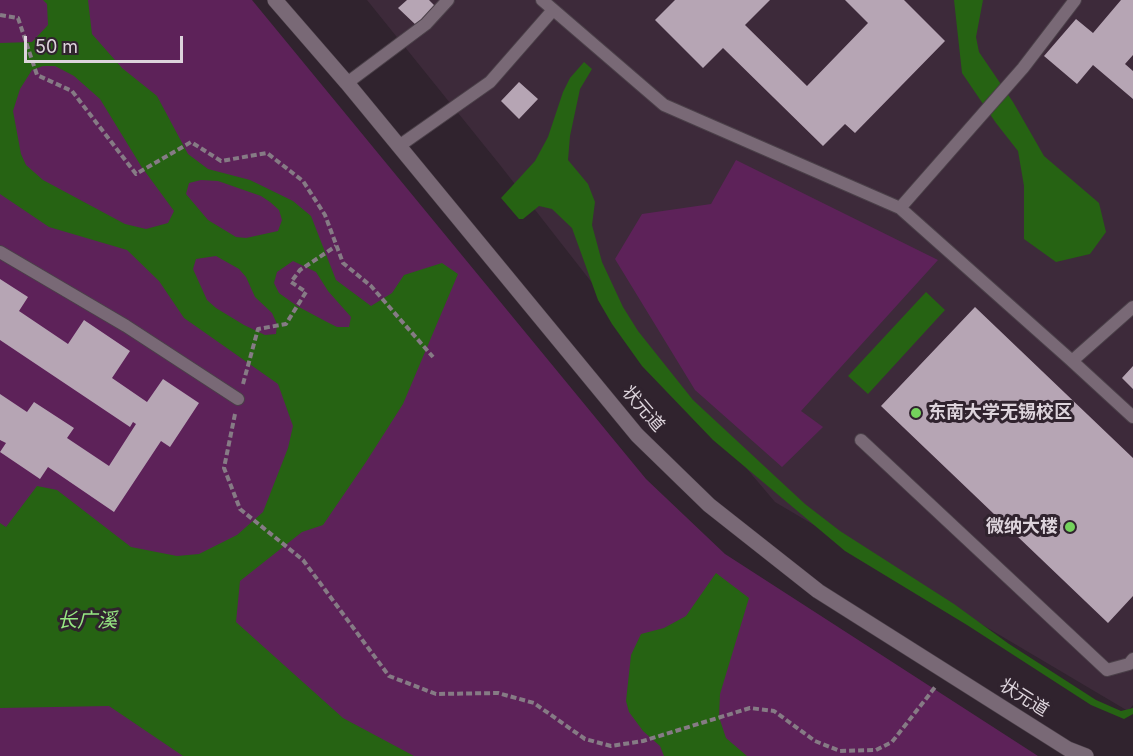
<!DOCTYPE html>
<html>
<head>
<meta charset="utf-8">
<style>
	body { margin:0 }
	#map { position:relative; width:1133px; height:756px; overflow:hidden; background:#30232e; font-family:Inter,sans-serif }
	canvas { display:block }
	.scale { position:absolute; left:24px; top:36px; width:159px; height:27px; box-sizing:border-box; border:3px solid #ddd4dc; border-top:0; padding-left:8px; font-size:18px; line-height:21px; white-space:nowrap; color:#ddd4dc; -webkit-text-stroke:4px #30232e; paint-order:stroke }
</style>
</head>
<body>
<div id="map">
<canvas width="1133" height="756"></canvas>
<div class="scale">50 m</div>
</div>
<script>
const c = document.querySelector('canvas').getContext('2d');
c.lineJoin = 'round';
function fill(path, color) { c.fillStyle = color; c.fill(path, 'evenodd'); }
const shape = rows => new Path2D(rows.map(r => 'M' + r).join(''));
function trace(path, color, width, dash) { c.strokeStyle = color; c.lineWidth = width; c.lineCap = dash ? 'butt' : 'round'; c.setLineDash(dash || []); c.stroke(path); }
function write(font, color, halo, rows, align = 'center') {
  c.font = font + ' Inter,"Noto Sans SC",sans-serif'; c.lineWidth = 6; c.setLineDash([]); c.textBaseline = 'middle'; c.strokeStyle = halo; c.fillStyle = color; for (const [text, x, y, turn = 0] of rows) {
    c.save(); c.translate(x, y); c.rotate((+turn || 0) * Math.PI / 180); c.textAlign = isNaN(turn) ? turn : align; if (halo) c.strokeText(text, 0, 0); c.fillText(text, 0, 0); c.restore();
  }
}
fill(shape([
	[367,0,1133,0,1133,705,1128,711,775,502,625,325,500,165]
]), '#3d2a3a');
fill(shape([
	[0,0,252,0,646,479,725,554,1038,756,0,756],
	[736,160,938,260,801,411,823,427,782,467,695,390,615,259,642,214,711,204]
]), '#5d2259');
fill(shape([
	[43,0,88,0,92,34,122,68,157,96,188,154,208,169,250,180,293,201,311,216,336,280,371,306,392,293,404,275,442,263,458,274,403,404,366,462,323,525,302,532,240,581,236,622,343,718,414,756,183,756,109,706,0,708,0,523,6,527,37,486,57,490,131,547,177,556,199,554,237,535,263,512,288,448,293,426,278,384,184,318,159,281,127,250,49,227,0,194,0,43,32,42,48,25,47,4],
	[43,66,55,66,74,76,100,99,141,166,174,211,168,223,146,229,125,224,43,180,26,165,21,154,13,111,20,89,32,70],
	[201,180,218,181,261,196,270,202,279,210,282,220,278,231,246,238,236,237,208,220,186,194,189,183],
	[216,256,239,269,246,277,255,297,272,313,277,324,276,334,265,335,244,325,216,308,207,300,193,269,196,259],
	[293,261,316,272,328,291,351,317,349,327,337,327,327,322,297,306,279,293,274,283,277,272],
	[954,0,983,0,976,37,979,52,1013,102,1044,156,1099,203,1106,232,1090,254,1056,262,1024,239,1024,186,1018,151,996,123,962,73],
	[584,62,592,69,580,89,570,136,568,160,588,184,595,202,592,225,602,262,623,307,638,331,693,400,805,504,840,531,954,604,1009,644,1096,700,1121,711,1133,708,1133,714,1124,719,1091,705,967,625,845,551,713,440,642,366,612,324,598,300,572,228,552,209,539,206,523,219,519,219,501,198,535,161,548,137,563,92,570,78],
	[926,292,945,310,868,394,848,376],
	[716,573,749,598,720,694,719,717,726,738,747,756,664,756,660,746,643,731,629,712,626,701,631,655,641,634,664,628,686,616]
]), '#266313');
fill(shape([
	[407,0,429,0,436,7,417,26,398,8],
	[675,0,770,0,745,25,807,86,868,23,845,0,904,0,945,41,855,133,845,124,823,146,723,48,703,68,655,20],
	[1121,0,1133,0,1133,55,1125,64,1133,71,1133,99,1093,65,1077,84,1044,56,1076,19,1093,33],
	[519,82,538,99,519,119,501,101],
	[0,279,28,297,19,311,68,344,84,320,130,351,112,378,147,402,163,379,199,403,170,447,161,441,114,512,48,467,40,479,0,452,6,443,0,440,0,394,27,412,34,402,74,428,67,438,109,466,136,424,133,422,130,427,0,340],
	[975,307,1133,458,1133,596,1108,623,881,406],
	[1133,366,1133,389,1122,378]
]), '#b6a5b4');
const service = shape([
	[542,0,664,105,900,208,1072,361,1133,307],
	[347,83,426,24,448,0],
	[399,146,490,82,553,10],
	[900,208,1023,68,1075,0],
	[0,252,126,326,238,399],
	[1072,361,1133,417],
	[861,440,1107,670,1129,664,1133,659]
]);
const minor = shape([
	[275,0,347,83,637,435,709,505,818,591,1068,749,1086,756]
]);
trace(service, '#4b4049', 14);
trace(minor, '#4b4049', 16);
trace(shape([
	[0,15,18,18,37,75,72,91,136,174,191,142,221,161,267,153,303,181,325,215,343,263,371,286,433,357],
	[243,384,258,329,286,324,306,292,291,282,300,270,336,246],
	[235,414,224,468,240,509,303,560,389,676,436,694,498,693,534,703,585,739,611,746,643,741,750,708,774,711,815,741,840,751,876,750,892,742,936,686]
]), '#867b85', 4, [6, 3]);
trace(service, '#796976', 12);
trace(minor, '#796976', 15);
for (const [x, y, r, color] of [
	[916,413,6,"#74d25c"],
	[1070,527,6,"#74d25c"]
]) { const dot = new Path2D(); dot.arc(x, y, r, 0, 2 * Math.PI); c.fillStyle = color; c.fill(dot); trace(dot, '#30232e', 2); }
write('18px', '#ddd4dc', '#30232e', [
	["状元道",643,409,49],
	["状元道",1024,698,32]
]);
write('bold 18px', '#ddd4dc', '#30232e', [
	["东南大学无锡校区",928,413],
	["微纳大楼",1058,527,"right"]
], 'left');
write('italic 20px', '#97e883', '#30232e', [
	["长广溪",87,621]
]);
</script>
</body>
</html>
